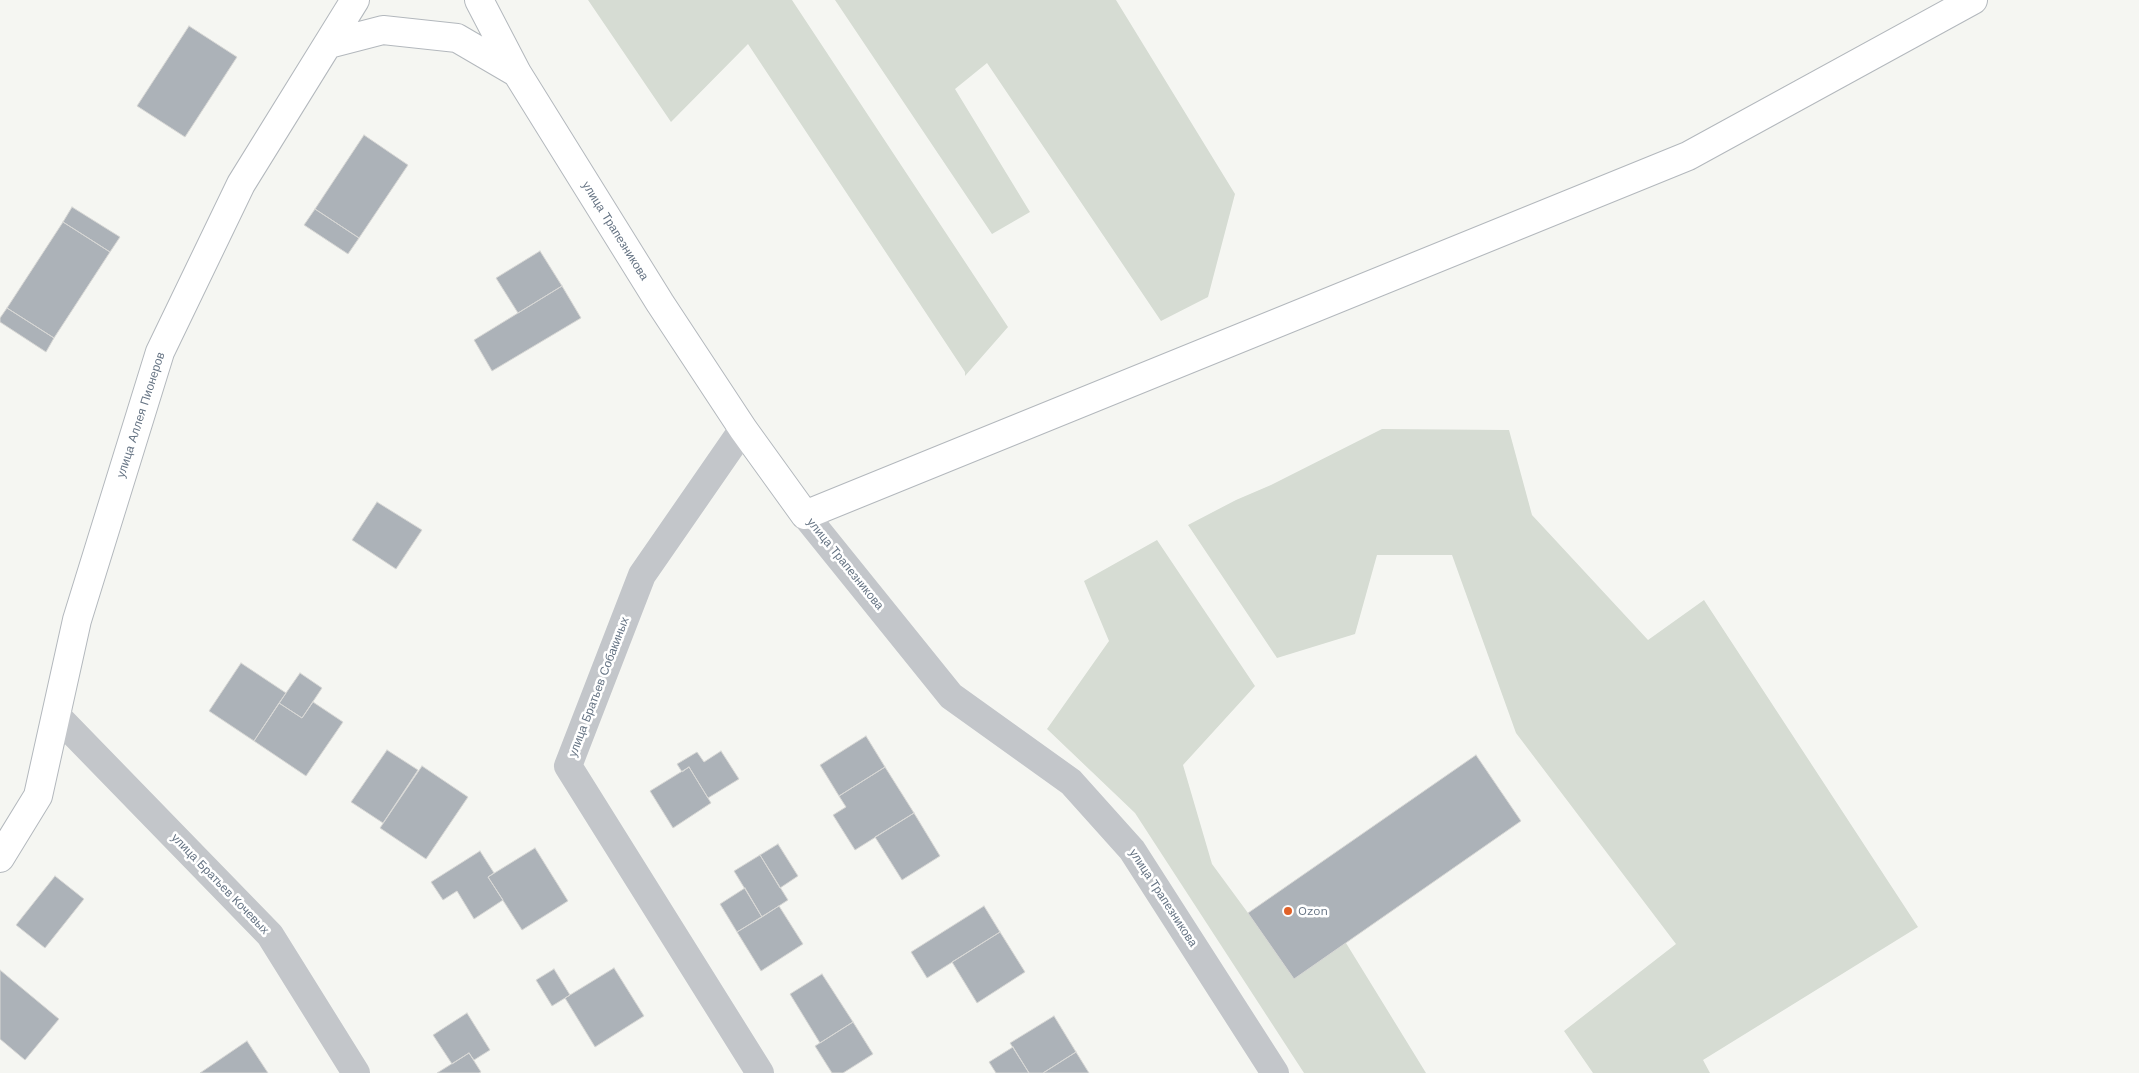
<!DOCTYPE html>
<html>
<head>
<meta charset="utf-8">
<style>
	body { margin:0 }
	canvas { display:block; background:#f5f6f2 }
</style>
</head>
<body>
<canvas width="2139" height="1073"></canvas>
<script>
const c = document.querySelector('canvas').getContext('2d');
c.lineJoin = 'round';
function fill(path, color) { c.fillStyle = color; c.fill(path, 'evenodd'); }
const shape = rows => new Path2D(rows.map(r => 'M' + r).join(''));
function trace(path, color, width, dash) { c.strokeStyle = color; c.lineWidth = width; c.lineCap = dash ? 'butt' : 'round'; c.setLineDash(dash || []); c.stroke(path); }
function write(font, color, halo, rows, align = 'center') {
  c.font = font + ' "Work Sans",sans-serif'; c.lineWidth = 5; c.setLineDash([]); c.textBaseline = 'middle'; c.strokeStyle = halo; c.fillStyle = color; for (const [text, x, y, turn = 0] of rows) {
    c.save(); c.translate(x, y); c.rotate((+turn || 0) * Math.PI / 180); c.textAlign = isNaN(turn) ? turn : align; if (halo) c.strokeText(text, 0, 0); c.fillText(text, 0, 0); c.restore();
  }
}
fill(shape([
	[588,0,792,0,1008,327,965,376,965,372,748,44,671,122],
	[835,0,1116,0,1235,194,1208,297,1161,321,987,63,955,89,1030,212,992,234],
	[1382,429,1509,430,1532,515,1648,640,1704,600,1918,927,1703,1060,1710,1073,1593,1073,1564,1031,1676,944,1516,733,1452,555,1377,555,1355,634,1277,658,1188,525,1236,500,1271,485],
	[1157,540,1255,686,1183,765,1212,864,1248,913,1346,943,1426,1073,1304,1073,1135,813,1047,729,1109,641,1084,581]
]), '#d6dcd3');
const building = shape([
	[189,26,237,57,185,137,137,106,189,26],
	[364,135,408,165,359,238,315,209,364,135],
	[72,207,120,237,110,252,63,222,72,207],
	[315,209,359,238,348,254,304,225,315,209],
	[63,222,110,252,54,338,7,308,63,222],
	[540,251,562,286,518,313,496,278,540,251],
	[562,286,581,318,492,371,474,340,562,286],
	[7,308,54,338,46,352,0,322,0,318,7,308],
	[377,502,422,530,396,569,352,540,377,502],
	[241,663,286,693,254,741,209,711,241,663],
	[300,673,322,688,302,718,279,703,300,673],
	[313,702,343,722,306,776,254,741,279,703,302,718,313,702],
	[866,736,885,767,839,796,820,765,866,736],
	[387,750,418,770,383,823,351,802,387,750],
	[721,751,739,779,708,798,689,767,682,772,677,764,697,752,704,762,721,751],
	[1476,755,1521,821,1294,979,1248,913,1476,755],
	[422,766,468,797,426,859,380,828,422,766],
	[689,767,711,803,673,828,650,791,689,767],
	[885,767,914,813,855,850,833,815,846,807,839,796,885,767],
	[914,813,940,856,902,880,875,837,914,813],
	[778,844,798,876,780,888,760,855,778,844],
	[535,848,568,901,522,930,488,877,535,848],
	[480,851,494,873,488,877,503,900,474,919,457,891,443,900,431,882,480,851],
	[760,855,788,900,762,917,734,871,760,855],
	[55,876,84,899,45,948,16,925,55,876],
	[745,888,762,917,737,932,720,904,745,888],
	[779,906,803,944,761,971,737,932,779,906],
	[984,906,1000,932,927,978,911,952,984,906],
	[1000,932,1025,972,977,1003,952,962,1000,932],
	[614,968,644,1016,595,1047,565,998,614,968],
	[554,969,570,995,552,1006,536,980,554,969],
	[0,970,59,1019,25,1060,0,1039,0,970],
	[822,974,853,1022,820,1043,790,994,822,974],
	[467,1013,490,1050,474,1060,469,1053,452,1064,433,1035,467,1013],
	[1054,1016,1076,1052,1043,1073,1029,1073,1010,1043,1054,1016],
	[853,1022,873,1054,843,1073,832,1073,815,1046,853,1022],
	[247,1041,268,1073,200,1073,247,1041],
	[1013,1047,1029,1073,996,1073,989,1062,1013,1047],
	[1076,1052,1089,1073,1043,1073,1076,1052],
	[469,1053,481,1072,479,1073,437,1073,469,1053]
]);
fill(building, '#acb2b8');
trace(building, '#d7d7d5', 1);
const secondary = shape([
	[479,0,517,73,660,303,743,429,805,515,1688,156,1973,0],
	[329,44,383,30,457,38,517,73],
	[0,858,38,796,77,620,160,352,241,184,355,0]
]);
trace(secondary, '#b3b8bd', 30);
trace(shape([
	[743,429,642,575,568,766,760,1073],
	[805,515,951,696,1071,782,1132,850,1275,1073],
	[57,716,270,935,356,1073]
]), '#c3c6ca', 28);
trace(secondary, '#fff', 28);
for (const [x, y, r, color] of [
	[1288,911,5,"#e06128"]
]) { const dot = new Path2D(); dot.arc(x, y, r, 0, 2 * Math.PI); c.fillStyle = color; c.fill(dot); trace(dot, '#fff', 2); }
write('12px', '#657383', '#fff', [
	["улица Трапезникова",615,231,58],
	["улица Аллея Пионеров",141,415,-72],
	["улица Трапезникова",845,564,51],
	["улица Братьев Собакиных",599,687,-69],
	["улица Братьев Кочевых",220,884,46],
	["улица Трапезникова",1163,898,57]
]);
write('12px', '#657383', '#fff', [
	["Ozon",1298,911]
], 'left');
</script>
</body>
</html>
